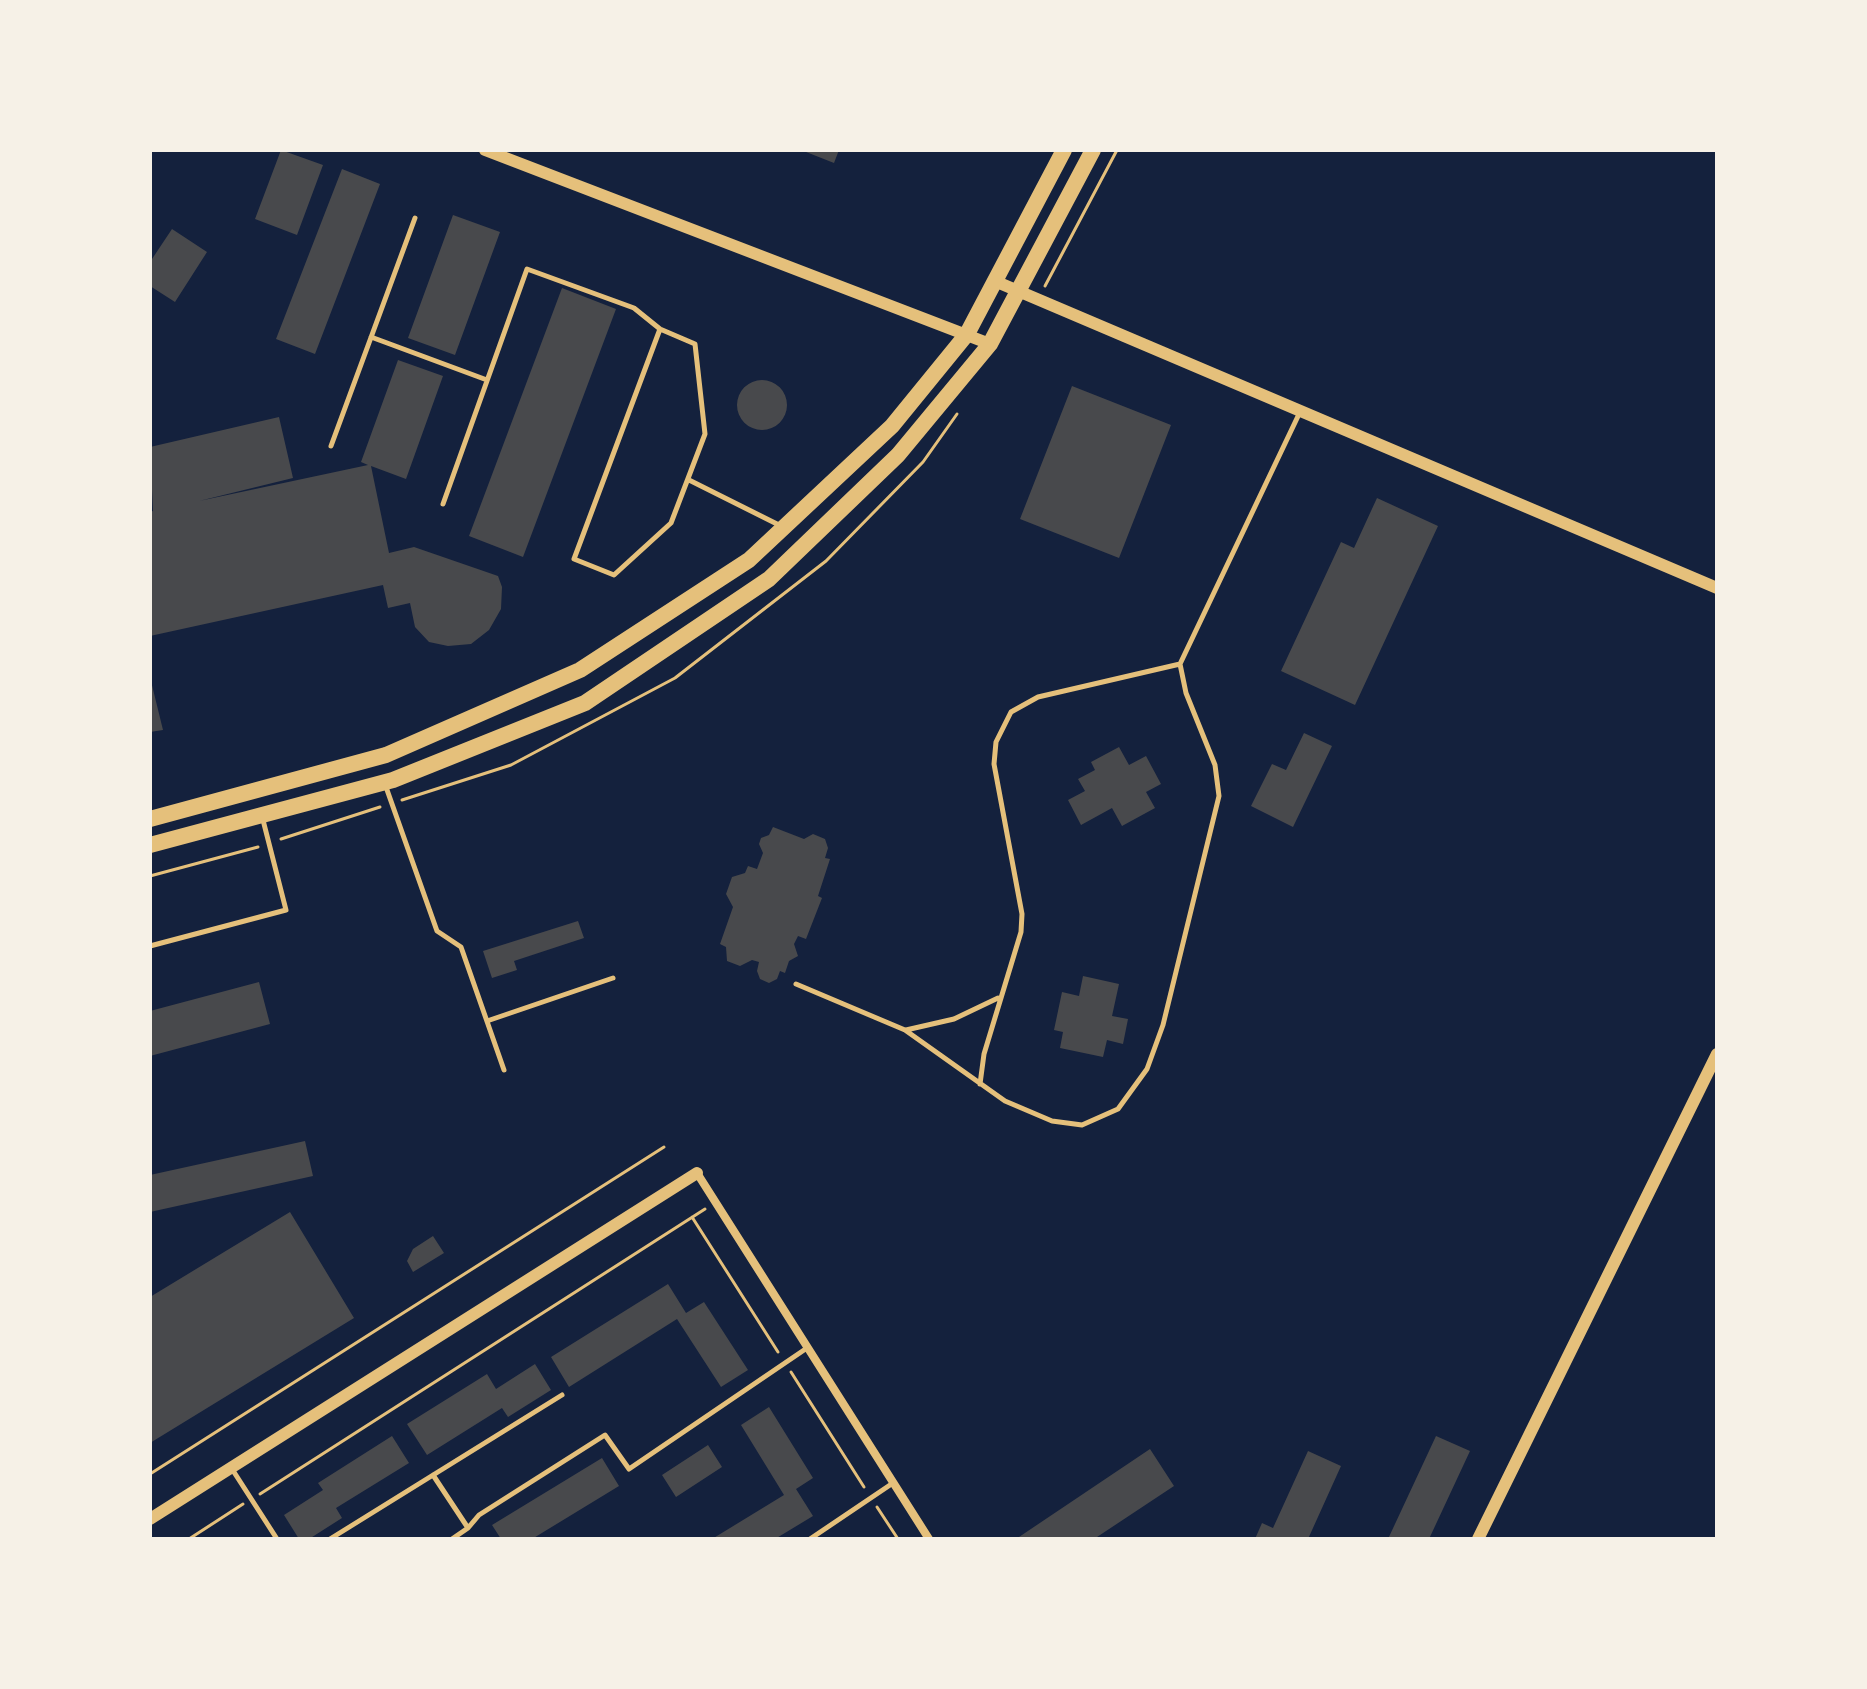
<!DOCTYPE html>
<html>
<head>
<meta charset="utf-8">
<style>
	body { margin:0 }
	#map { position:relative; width:1867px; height:1689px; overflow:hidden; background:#14213d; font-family:"Public Sans",sans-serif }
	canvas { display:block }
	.frame { position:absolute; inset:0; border:152px solid #f6f1e7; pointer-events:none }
</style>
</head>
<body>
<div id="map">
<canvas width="1867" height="1689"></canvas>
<div class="frame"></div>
</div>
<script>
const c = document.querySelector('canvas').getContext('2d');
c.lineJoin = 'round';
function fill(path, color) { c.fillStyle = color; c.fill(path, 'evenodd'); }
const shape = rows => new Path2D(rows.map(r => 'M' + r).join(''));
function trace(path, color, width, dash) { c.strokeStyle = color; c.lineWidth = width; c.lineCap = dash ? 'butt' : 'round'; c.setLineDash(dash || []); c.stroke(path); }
fill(shape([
	[281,150,323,165,297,235,255,219],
	[801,150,839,150,834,163],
	[342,169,380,184,315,354,276,339],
	[453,215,500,232,455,355,408,338],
	[172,229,207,252,175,302,150,286,150,262],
	[562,288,616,309,523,557,469,536],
	[398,360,443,376,406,479,371,466,389,553,414,547,498,576,502,587,501,609,489,630,471,644,448,646,429,642,415,627,410,603,388,608,383,585,150,636,150,512,153,511,150,447,279,417,293,478,199,501,368,465,361,462],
	'737 405a25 25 0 1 1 50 0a25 25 0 1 1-50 0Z',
	[1072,386,1171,425,1119,558,1020,519],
	[1377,498,1438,526,1355,705,1281,671,1341,542,1354,548],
	[150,677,163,730,150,732],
	[1304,733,1332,746,1293,827,1251,806,1272,764,1286,770],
	[1119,747,1129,765,1146,756,1161,784,1146,792,1155,808,1122,826,1112,808,1081,825,1068,800,1085,791,1078,779,1095,770,1091,762],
	[773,827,804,839,813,834,825,839,828,848,825,858,830,859,818,896,822,898,806,939,798,936,794,944,798,956,789,961,785,973,780,971,777,979,769,983,760,979,757,971,759,962,752,960,740,966,727,961,726,947,720,944,733,907,726,894,732,877,745,873,748,866,757,869,763,853,759,844,761,838,769,835],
	[578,921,584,938,514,961,517,970,492,978,483,951],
	[1083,976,1119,984,1112,1016,1128,1019,1123,1044,1107,1040,1103,1057,1060,1048,1063,1032,1054,1030,1062,992,1079,996],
	[259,982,270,1024,150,1056,150,1011],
	[305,1141,313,1176,150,1212,150,1175],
	[290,1212,354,1318,150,1443,150,1297],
	[433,1236,444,1253,413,1272,407,1261,413,1249],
	[668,1284,686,1313,704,1302,748,1370,721,1387,677,1319,569,1387,551,1357],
	[535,1364,551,1390,508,1417,502,1408,427,1455,407,1424,487,1374,496,1389],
	[769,1407,813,1478,796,1489,813,1516,775,1539,712,1539,784,1495,741,1425],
	[392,1436,409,1463,336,1508,342,1518,309,1539,299,1539,284,1515,323,1490,318,1483],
	[1436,1436,1470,1451,1429,1539,1388,1539],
	[708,1445,722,1467,676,1497,662,1475],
	[1150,1449,1174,1486,1094,1539,1016,1539],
	[1308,1451,1341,1466,1308,1539,1255,1539,1262,1523,1273,1528],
	[602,1458,619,1486,532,1539,501,1539,492,1525]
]), '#48494c');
trace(shape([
	[1045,286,1117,150],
	[402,800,511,765,675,678,826,561,923,462,957,414],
	[281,839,380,807],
	[150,876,258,847],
	[692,1217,778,1352],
	[791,1372,864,1487],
	[150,1474,664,1147],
	[260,1494,705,1209],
	[877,1507,898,1539],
	[189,1539,243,1504]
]), '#e5c07b', 3);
trace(shape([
	[660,329,695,344,705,434,671,523,614,575,574,559,660,329],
	[371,337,487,380],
	[331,446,415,218],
	[689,480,779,525],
	[443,504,527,269,634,308,660,329],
	[386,787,437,931,461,947,504,1070],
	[150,946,286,910,263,820],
	[796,984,905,1030,1005,1101,1052,1121,1082,1125,1118,1109,1147,1069,1163,1025,1219,796,1215,765,1186,693,1180,664,1300,412],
	[487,1021,613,978],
	[906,1030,954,1019,998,998],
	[980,1084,984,1054,1021,932,1022,914,994,764,996,742,1011,712,1038,697,1180,664],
	[232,1469,277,1539],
	[433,1475,468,1528],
	[330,1539,562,1395],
	[452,1539,468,1528,479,1515,605,1435,629,1469,807,1348],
	[810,1539,893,1483]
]), '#e5c07b', 5);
trace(shape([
	[697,1173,929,1539]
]), '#e5c07b', 8);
trace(shape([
	[485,150,990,344],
	[997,282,1717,588],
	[150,1519,697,1173],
	[1478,1539,1717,1054]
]), '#e5c07b', 12);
trace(shape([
	[150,819,386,755,580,670,749,560,892,426,967,334,1064,150],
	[150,845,393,780,585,703,769,579,898,455,990,344,1093,150]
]), '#e5c07b', 16);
</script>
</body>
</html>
